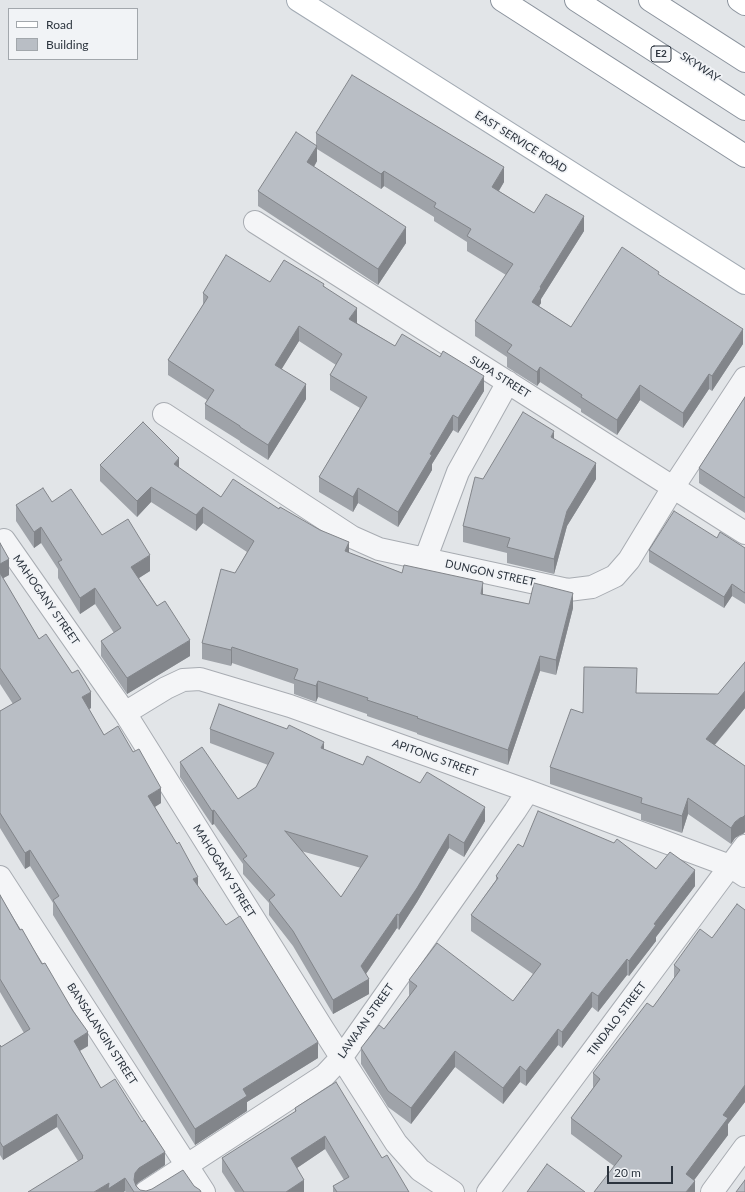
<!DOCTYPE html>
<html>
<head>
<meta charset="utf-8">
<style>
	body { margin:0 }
	#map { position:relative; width:745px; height:1192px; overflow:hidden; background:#e2e5e8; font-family:Lato,sans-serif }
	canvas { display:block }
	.legend { position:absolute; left:8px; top:8px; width:130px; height:52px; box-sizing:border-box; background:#f1f3f6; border:1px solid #a2a7ac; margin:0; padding:5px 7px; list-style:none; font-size:12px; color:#2c343e }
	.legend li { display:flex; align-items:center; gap:8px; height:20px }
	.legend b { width:20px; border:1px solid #a2a7ac }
	.scale { position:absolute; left:607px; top:1166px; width:66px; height:18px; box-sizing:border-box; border:2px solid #2c343e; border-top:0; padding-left:5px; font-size:12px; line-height:14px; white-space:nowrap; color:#2c343e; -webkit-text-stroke:3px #f1f3f6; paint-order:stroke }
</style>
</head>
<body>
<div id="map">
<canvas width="745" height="1192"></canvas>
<ul class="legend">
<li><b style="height:5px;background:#fff"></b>Road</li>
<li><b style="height:11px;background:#b9bec5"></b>Building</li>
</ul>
<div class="scale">20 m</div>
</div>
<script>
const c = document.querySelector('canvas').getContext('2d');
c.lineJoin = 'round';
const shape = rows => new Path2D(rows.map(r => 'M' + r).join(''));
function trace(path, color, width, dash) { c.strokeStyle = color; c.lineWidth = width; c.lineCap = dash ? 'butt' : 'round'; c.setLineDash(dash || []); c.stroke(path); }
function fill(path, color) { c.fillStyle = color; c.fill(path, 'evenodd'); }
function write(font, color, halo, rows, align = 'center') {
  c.font = font + ' Lato,sans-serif'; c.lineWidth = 3.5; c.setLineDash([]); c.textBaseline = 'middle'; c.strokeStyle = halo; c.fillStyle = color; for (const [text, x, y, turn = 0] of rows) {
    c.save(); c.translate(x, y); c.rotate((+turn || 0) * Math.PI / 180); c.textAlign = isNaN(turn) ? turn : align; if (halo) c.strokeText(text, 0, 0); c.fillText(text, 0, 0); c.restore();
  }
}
const minor = shape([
	[255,222,745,533],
	[164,414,352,537,379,549,568,590,592,587,615,576,629,560,674,486,745,378],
	[4,540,125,713,323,1029,396,1143,420,1170,453,1192],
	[425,560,458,472,508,382],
	[125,713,166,688,183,680,200,679,290,706,528,791,730,866,745,876],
	[0,877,204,1192],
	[146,1192,325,1075,341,1058,515,811,528,791],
	[488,1192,745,846],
	[712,1192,745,1147]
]);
const major = shape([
	[298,0,745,283]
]);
const highway = shape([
	[502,0,745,156],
	[576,0,745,109],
	[650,0,745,61],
	[739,0,745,4]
]);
trace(minor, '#a8acb2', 24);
trace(major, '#a2aab3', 24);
trace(highway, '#8b939d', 24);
trace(minor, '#f4f5f7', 22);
trace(major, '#fff', 22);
trace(highway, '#fff', 22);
fill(shape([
	[316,133,504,182,499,191,534,213,584,231,541,299,541,303,539,306,571,327,659,275,743,344,712,391,709,389,683,428,640,400,617,435,581,412,581,409,540,382,537,386,507,367,507,357,475,336,475,321,506,275,467,251,467,242,434,221,434,217,384,186,381,189,317,149,317,161,314,167,406,243,378,285,258,206,258,191,316,145],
	[270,282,324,286,357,323,395,346,484,391,458,433,453,430,432,464,432,470,398,527,358,503,353,512,319,492,319,477,360,408,330,390,330,375,336,365,299,341,281,369,306,399,268,460,240,442,240,441,205,419,205,404,207,400,168,375,168,360,203,305,203,293],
	[745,397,745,513,699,483,699,468],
	[554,439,596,479,567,526,554,574,507,563,507,553,463,542,463,526,483,479],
	[100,465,179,468,221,497,279,509,349,553,402,573,483,595,529,604,573,608,556,675,540,671,508,765,417,734,417,733,367,716,367,714,318,697,316,702,294,694,294,684,232,663,231,666,202,659,202,643,235,573,247,552,203,523,196,531,151,502,137,517,100,481],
	[52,502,102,535,150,571,139,578,190,656,127,694,101,656,101,641,114,633,95,604,80,614,58,578,58,569,41,543,34,548,16,521,16,505],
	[717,538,745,548,745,604,732,596,724,608,649,562,649,550],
	[0,543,9,575,3,578,39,639,91,708,89,709,104,735,161,803,155,807,198,887,318,1058,247,1102,247,1111,195,1145,53,915,53,903,30,866,25,869,0,828,0,711,13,704,0,684],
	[745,662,745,708,715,745,745,766,745,832,743,834,740,835,735,838,731,844,688,814,682,833,641,820,641,814,550,784,550,767,583,713,636,693,718,694],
	[210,729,324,749,485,821,464,857,449,848,417,902,399,930,397,928,366,974,369,994,333,1014,293,946,269,915,269,903,243,874,243,864,214,824,212,825,180,777,180,762,238,799,256,787,268,765,210,743],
	[301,851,337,861,361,868,341,897],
	[523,847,656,869,695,886,656,937,656,941,629,976,627,975,598,1012,592,1007,562,1048,558,1045,526,1086,520,1082,503,1104,455,1067,411,1124,388,1107,361,1064,361,1048,384,1029,409,996,409,980,513,1001,533,974,471,931,471,915,496,880,496,876],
	[0,895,88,1046,80,1051,101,1088,165,1165,139,1182,136,1185,140,1190,146,1191,194,1186,201,1192,126,1192,78,1161,57,1127,3,1160,0,1155,0,1045,1,1047,24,1033,0,992],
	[745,910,745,1102,728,1124,728,1135,694,1180,695,1192,614,1166,571,1134,571,1118,593,1088,593,1073,653,1007,674,979,674,965,712,938],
	[295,1108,382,1158,409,1192,333,1192,333,1186,344,1180,325,1149,297,1168,304,1192,235,1192,222,1172,222,1158,295,1112]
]), '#9fa3a9');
fill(shape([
	[317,146,317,161,307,178,307,162],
	[504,167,504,182,492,202,492,187],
	[384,171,384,186,381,189,381,174],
	[584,216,584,231,541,299,541,303,532,317,532,302,540,287],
	[406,227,406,243,378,285,378,269],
	[357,308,357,323,349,334,349,319],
	[299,326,299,341,275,380,275,365],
	[743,329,743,344,712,391,712,376],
	[540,367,540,382,537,386,537,372],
	[709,374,709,389,683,428,683,413],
	[484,376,484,391,458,433,458,418],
	[306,384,306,399,268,460,268,445],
	[640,385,640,400,617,435,617,420],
	[453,415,453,430,432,464,432,470,398,527,398,512,430,454],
	[554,431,554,446,551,437],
	[179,458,179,474,174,464],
	[596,463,596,479,567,526,554,574,554,559,567,511],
	[151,487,151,502,137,517,137,501],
	[358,488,358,503,353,512,353,497],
	[203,507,203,523,196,531,196,515],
	[41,527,41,543,34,548,34,532],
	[349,542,349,557,345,551],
	[150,555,150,571,131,583,131,567],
	[9,559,9,575,0,580,0,564],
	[483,582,483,598,481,594],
	[732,584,732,596,724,608,724,597],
	[95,588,95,604,80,614,80,598],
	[573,593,573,608,556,675,556,660],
	[190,640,190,656,127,694,127,678],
	[232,647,232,663,231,666,231,650],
	[540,656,540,671,508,765,508,750],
	[318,681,318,697,316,702,316,686],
	[745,691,745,708,706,755,706,739],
	[91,692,91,708,82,713,82,697],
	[324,742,324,756,321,748],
	[161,788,161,803,148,811,148,796],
	[688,798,688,814,682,833,682,816],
	[485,807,485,821,464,857,464,843],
	[214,810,214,824,212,825,212,811],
	[745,815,745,832,743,834,740,835,735,838,731,844,731,828,735,822],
	[449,834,449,848,417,902,399,930,399,915],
	[30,850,30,866,25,869,25,853],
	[695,870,695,886,656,937,656,941,629,976,629,961,654,924],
	[198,877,198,892,193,879],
	[397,914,397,928,361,981,361,966],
	[627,959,627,975,598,1012,598,996],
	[369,979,369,994,333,1014,333,1000],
	[592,992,592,1007,562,1048,562,1032],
	[558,1029,558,1045,526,1086,526,1071],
	[88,1032,88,1046,74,1054,74,1041],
	[318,1042,318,1058,247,1102,247,1111,195,1145,195,1129,243,1089],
	[455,1051,455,1067,411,1124,411,1108],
	[520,1066,520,1082,503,1104,503,1088],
	[745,1085,745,1102,728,1124,728,1135,686,1191,686,1174,723,1115],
	[57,1114,57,1127,3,1160,3,1147],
	[325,1136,325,1149,291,1172,291,1158],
	[165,1152,165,1165,139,1182,135,1186,134,1180,135,1173,139,1168],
	[125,1178,125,1191,124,1192,94,1192,109,1183],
	[304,1180,304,1192,286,1192],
	[695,1181,695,1192,686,1192]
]), '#82858a');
const building = shape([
	[352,75,504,167,492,187,534,213,546,194,584,216,540,287,541,288,532,302,571,327,622,247,659,272,658,274,743,329,712,376,709,374,683,413,640,385,617,420,581,397,582,395,540,367,537,372,507,352,512,345,475,321,513,264,467,236,471,229,434,207,436,203,384,171,381,174,316,133,352,75],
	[296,132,317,146,307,162,406,227,378,269,258,191,296,132],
	[226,255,270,282,284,260,324,284,323,286,357,308,349,319,395,346,402,334,440,357,443,351,484,376,458,418,453,415,430,454,432,455,398,512,358,488,353,497,319,477,367,397,330,375,342,354,299,326,275,365,306,384,268,445,240,427,240,426,205,404,214,390,168,360,208,297,203,293,226,255],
	[745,397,745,498,699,468,745,397],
	[523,412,554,431,551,437,596,463,567,511,554,559,507,547,510,538,463,526,475,477,483,479,523,412],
	[143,422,179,458,174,464,221,497,233,479,279,509,280,507,320,530,349,542,345,551,402,573,404,565,483,582,481,594,529,604,534,583,573,593,556,660,540,656,508,750,417,718,418,717,367,700,368,698,318,681,316,686,294,679,298,669,232,647,231,650,202,643,221,569,235,573,254,541,203,507,196,515,151,487,137,501,100,465,143,422],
	[43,488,52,502,71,489,102,535,128,519,150,555,131,567,157,606,165,601,190,640,127,678,101,641,121,628,95,588,80,598,58,562,62,560,41,527,34,532,16,505,43,488],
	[674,511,717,538,720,532,745,548,745,593,732,584,724,597,649,550,674,511],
	[0,543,9,559,0,564,0,543],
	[0,573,39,639,46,634,72,673,78,670,91,692,82,697,104,735,118,726,133,752,139,749,161,788,148,796,177,844,179,842,198,877,193,879,226,925,240,916,318,1042,243,1089,247,1096,195,1129,53,900,59,896,30,850,25,853,0,813,0,711,21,699,0,668,0,573],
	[745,662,745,691,706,739,745,766,745,815,743,817,740,818,735,822,731,828,688,798,682,816,641,803,642,798,550,767,571,709,583,713,584,667,637,668,636,693,718,694,745,662],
	[219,704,287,729,289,725,324,742,321,748,363,765,367,756,420,783,427,772,485,807,464,843,449,834,417,888,399,915,397,914,361,966,369,979,333,1000,293,931,269,900,275,895,243,859,247,856,214,810,212,811,180,762,202,747,238,799,256,787,274,753,210,729,219,704],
	[285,831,368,856,341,897,285,831],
	[538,811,614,843,617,839,656,869,670,852,695,870,654,924,656,925,629,961,627,959,598,996,592,992,562,1032,558,1029,526,1071,520,1066,503,1088,455,1051,411,1108,388,1091,361,1048,379,1025,384,1029,417,986,409,980,437,943,513,1001,541,964,471,915,498,878,496,876,518,844,523,847,538,811],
	[0,895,20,930,22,929,42,964,45,963,73,1011,88,1032,74,1041,101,1088,115,1079,142,1122,144,1120,165,1152,139,1168,135,1173,134,1180,136,1186,140,1190,146,1191,152,1189,183,1170,194,1186,200,1190,201,1192,134,1192,125,1178,108,1189,109,1183,94,1192,28,1192,83,1158,82,1157,83,1156,57,1114,3,1147,0,1142,0,1045,1,1047,30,1029,0,979,0,895],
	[737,904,745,910,745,1085,723,1115,728,1118,686,1174,695,1181,686,1192,594,1192,622,1156,571,1118,600,1079,593,1073,647,1003,653,1007,680,970,674,965,700,929,712,938,737,904],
	[336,1082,382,1158,387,1155,409,1192,337,1192,333,1186,349,1177,325,1136,291,1158,304,1180,286,1192,244,1192,222,1158,296,1111,295,1108,336,1082],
	[547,1164,585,1192,527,1192,547,1164],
	[745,1180,745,1192,736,1192,745,1180]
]);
fill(building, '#b9bec5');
trace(building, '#82858a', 1);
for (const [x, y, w] of [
	[661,54,20]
]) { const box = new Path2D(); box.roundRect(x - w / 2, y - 8, w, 16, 3); c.fillStyle = '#f1f3f6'; c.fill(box); trace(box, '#2c343e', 1); }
write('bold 10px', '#2c343e', null, [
	["E2",661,54]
]);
write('11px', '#2c343e', '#f1f3f6', [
	["SKYWAY",700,67,33],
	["EAST SERVICE ROAD",521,142,32],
	["SUPA STREET",500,377,32],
	["DUNGON STREET",490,573,12],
	["MAHOGANY STREET",46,600,55],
	["APITONG STREET",435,758,20],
	["MAHOGANY STREET",224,871,58],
	["TINDALO STREET",617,1019,-53],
	["LAWAAN STREET",366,1021,-55],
	["BANSALANGIN STREET",102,1034,57]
]);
</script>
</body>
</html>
